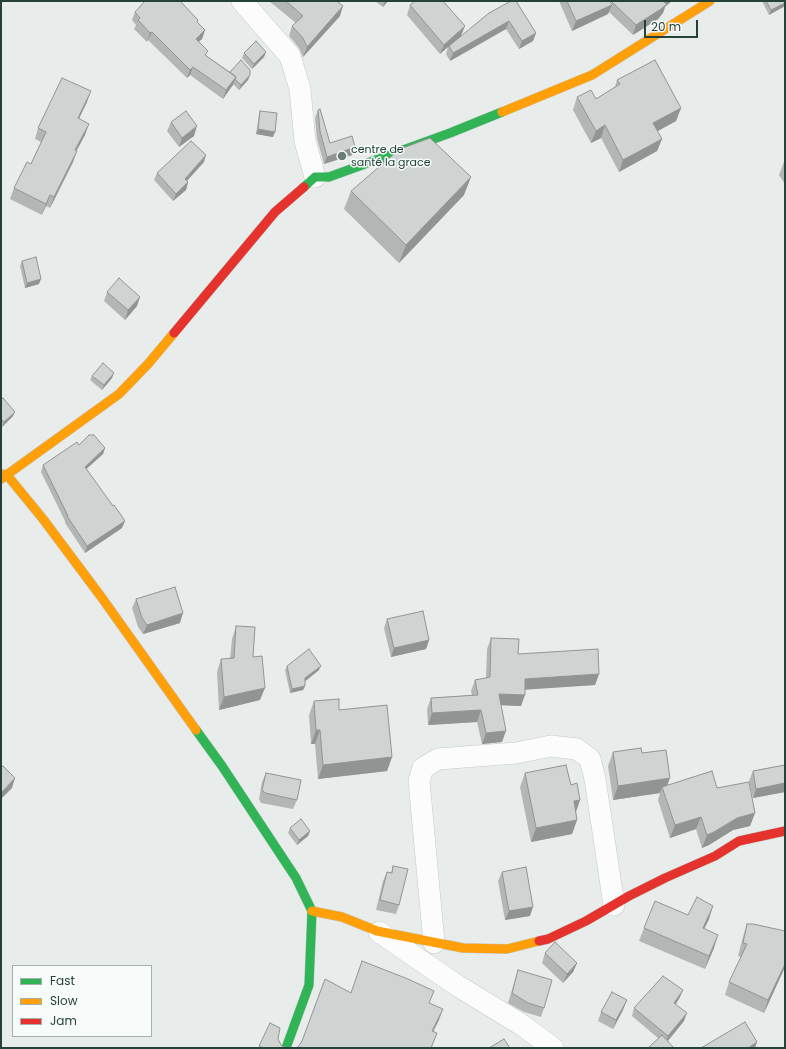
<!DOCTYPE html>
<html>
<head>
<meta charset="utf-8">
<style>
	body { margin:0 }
	#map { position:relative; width:786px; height:1049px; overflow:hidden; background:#e8edeb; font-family:Poppins,sans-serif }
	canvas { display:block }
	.frame { position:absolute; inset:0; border:2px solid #24423a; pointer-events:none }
	.legend { position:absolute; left:12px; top:965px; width:140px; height:72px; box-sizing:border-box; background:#f7fbf9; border:1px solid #a3b1ad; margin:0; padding:5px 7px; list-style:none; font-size:12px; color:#24423a }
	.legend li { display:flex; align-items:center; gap:8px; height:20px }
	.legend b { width:20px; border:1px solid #a3b1ad }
	.scale { position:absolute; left:644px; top:20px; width:54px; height:18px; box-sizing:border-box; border:2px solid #24423a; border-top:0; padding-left:5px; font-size:12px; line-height:14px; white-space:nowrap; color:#24423a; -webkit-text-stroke:3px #f7fbf9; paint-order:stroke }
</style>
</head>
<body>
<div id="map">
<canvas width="786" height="1049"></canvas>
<div class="frame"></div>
<ul class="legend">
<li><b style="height:5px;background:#30b455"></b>Fast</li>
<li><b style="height:5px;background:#ff9f0a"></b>Slow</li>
<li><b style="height:5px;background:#e5322d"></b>Jam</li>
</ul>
<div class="scale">20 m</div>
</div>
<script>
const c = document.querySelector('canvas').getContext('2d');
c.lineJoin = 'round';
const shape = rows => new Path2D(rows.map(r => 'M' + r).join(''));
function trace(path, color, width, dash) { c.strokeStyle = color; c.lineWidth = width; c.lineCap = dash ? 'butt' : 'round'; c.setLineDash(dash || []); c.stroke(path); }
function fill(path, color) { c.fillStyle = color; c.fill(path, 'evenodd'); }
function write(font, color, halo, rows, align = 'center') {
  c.font = font + ' Poppins,sans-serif'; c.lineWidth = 3; c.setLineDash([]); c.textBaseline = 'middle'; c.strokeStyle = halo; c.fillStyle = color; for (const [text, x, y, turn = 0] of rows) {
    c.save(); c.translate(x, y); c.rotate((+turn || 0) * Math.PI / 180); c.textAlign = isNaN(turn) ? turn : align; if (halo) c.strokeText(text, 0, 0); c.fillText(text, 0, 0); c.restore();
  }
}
const street = shape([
	[242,1,290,56,300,89,305,141,315,177],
	[379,932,458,986,522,1025,553,1048],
	[434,943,419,781,423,768,438,759,516,753,551,746,577,749,590,759,595,779,614,905]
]);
const fast = shape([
	[304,187,315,177,329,177,450,133,502,112],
	[196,730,222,766,296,878,312,911,309,985,286,1048]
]);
const slow = shape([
	[502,112,592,75,710,1],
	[1,474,7,475,43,519,102,598,196,730],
	[1,479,119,394,148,364,174,333],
	[312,911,342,917,377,931,463,948,507,949,539,941]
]);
const jam = shape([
	[174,333,275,212,304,187],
	[539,941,548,939,586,921,629,896,665,878,715,856,739,841,785,831]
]);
trace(street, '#c5cac8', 22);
trace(fast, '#c3cbc8', 10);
trace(slow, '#c3cbc8', 10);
trace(jam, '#c3cbc8', 10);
trace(street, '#fcfcfc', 21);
trace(fast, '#30b455', 9);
trace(slow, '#ff9f0a', 9);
trace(jam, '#e5322d', 9);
fill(shape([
	[269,1,337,1,340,16,303,57,299,48,289,36,292,26,296,23],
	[375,1,388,1,383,7],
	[511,1,536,33,533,41,519,49,506,29,450,61,446,54,448,47,440,54,407,15,410,5,462,36],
	[559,1,610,1,611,4,612,2,665,7,663,13,658,19,633,35,609,12,608,14,572,31],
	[762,1,785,1,785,6,769,15],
	[135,12,197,22,205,30,202,39,198,42,207,56,230,72,250,75,248,80,239,90,233,84,223,99,190,75,187,78,148,40,147,42,134,29,136,25,132,20],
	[266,52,264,57,252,69,242,58,244,53],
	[617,80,681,108,676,121,657,131,662,139,657,151,619,172,601,138,591,143,573,110,577,97,596,99,615,87],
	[87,102,79,118,85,135,76,151,73,162,50,208,46,206,42,215,10,199,14,188,31,164,41,142,35,139,38,128],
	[318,110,330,143,355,147,352,155,324,164,317,139,315,118],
	[260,111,273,137,256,134,259,115],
	[171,122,194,136,179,147,167,131],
	[785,159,785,184,779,175],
	[204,162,187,181,188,182,186,190,173,201,154,180,157,173],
	[351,191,464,195,399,263,344,209],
	[22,261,39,284,25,288,20,266],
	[107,292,137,306,125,320,104,301],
	[92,376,112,378,102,390,90,380],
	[1,400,13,416,2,427,1,426],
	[79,445,105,448,103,454,86,469,122,528,85,553,65,523,65,521,41,472,43,465],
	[136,599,180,623,143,634,138,627,132,608],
	[387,619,429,640,426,649,391,657,384,628],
	[236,626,253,657,260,700,219,710,217,672,221,659,230,659,232,639],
	[491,638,518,654,599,674,595,685,525,689,521,706,501,705,502,742,482,744,477,722,428,725,427,709,431,698,472,695,471,691,475,680,486,678,487,649],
	[287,666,319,670,305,681,305,686,303,690,290,693,285,670],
	[314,701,392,757,387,771,318,779,315,744,311,744,309,715],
	[613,752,667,785,717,788,755,813,750,826,733,830,709,845,702,848,696,829,670,838,658,800,660,793,613,800,608,766],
	[785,765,785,792,753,798,749,781,753,771],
	[266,773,297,800,293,809,261,803,259,799,262,782],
	[525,773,571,785,580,800,576,812,577,820,572,834,531,842,520,787],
	[290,828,310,831,308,836,297,845,288,833],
	[393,866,399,905,396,914,376,910,383,881,387,872,391,873],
	[502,872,530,916,505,920,498,881],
	[688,915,709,919,704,929,714,948,705,969,639,941,644,928],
	[747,924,785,967,764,1013,725,995,729,982,741,957,738,956,743,937],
	[545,953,577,963,573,972,563,983,542,963],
	[518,970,544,1008,541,1017,524,1012,508,1003],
	[680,997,676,1004,684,1021,668,1041,658,1038,632,1016,634,1008],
	[623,1010,613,1029,598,1021,601,1012]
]), '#b2b6b5');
fill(shape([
	[385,1,388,1,383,7],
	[665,1,672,1,665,7,663,13,658,19,633,35,636,25],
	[785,3,785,6,769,15,771,10],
	[612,5,608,14,572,31,576,21],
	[343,6,340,16,303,57,307,47],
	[509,21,506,29,450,61,453,53],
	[465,26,461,36,449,46,448,47,440,54,444,45],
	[205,30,202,39,192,48,196,39],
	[152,32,147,42,150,33],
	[536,33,533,41,519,49,522,41],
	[266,52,264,57,252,69,254,64],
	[193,67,190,75,187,78,190,70],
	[250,75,248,80,239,90,241,85],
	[236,77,233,85,223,99,226,90],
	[91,91,87,102,74,129,78,118],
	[681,108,676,121,649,136,653,123],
	[89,124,85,135,71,161,75,150],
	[605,125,601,138,591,143,596,131],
	[197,126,194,136,179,147,182,138],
	[258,129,275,132,273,137,256,134],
	[662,139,657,151,619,172,623,160],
	[355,147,352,155,324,164,327,157],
	[77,151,73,162,50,208,54,197],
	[206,155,204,162,182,186,185,179],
	[471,177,464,195,399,263,406,245],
	[188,182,186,190,173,201,176,194],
	[50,195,46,206,42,215,46,204],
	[41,279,39,284,25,288,27,283],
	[140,297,137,306,125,320,128,310],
	[114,373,112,378,102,390,104,385],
	[15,412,13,416,2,427,4,422],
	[105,448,103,454,82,473,85,467],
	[125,521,122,528,85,553,87,546],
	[183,613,180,623,143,634,147,625],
	[429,640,426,649,391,657,394,648],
	[321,666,319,670,303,683,305,678],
	[599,674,595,685,521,690,525,679],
	[305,686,303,690,290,693,292,689],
	[265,688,260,700,219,710,224,697],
	[499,694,525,695,521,706,495,705],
	[481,710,477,722,428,725,432,713],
	[316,730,320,730,315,744,311,744],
	[506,731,502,742,482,744,486,733],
	[392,757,387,771,318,779,323,765],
	[15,778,12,788,1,799,1,793],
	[670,778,665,792,662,787,660,793,613,800,618,786],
	[785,783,785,792,753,798,756,789],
	[580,800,575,814,574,801],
	[755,813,750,826,733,830,709,845,702,848,707,835,737,818],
	[701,817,696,829,670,838,675,825],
	[577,820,572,834,531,842,536,828],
	[310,831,308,836,297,845,299,840],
	[713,906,709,919,698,941,703,928],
	[533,907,530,916,505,920,509,911],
	[718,935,714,948,705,969,709,956],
	[577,963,573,972,563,983,567,974],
	[785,964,785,967,764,1013,768,1000],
	[683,990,680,997,672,1010,674,1003],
	[627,1000,623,1010,613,1029,616,1020],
	[443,1009,439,1020,428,1042,432,1031],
	[687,1013,684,1021,665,1044,668,1036],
	[757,1042,755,1048,748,1048]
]), '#919493');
const building = shape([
	[145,1,180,1,198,20,197,22,205,30,196,39,208,51,205,55,236,77,226,90,193,67,190,70,152,32,150,33,138,20,140,18,135,12,145,1],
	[286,1,337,1,343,6,307,47,303,38,292,26,303,16,286,1],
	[415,1,443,1,465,26,444,45,410,5,415,1],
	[511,1,516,1,536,33,522,41,509,21,453,53,449,46,489,13,511,1],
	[567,1,610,1,612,5,576,21,567,1],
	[613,1,665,1,664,2,667,4,661,9,636,25,612,2,613,1],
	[766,1,785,1,785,3,771,10,766,1],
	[256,41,266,52,254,64,244,53,256,41],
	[241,60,250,70,250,75,241,85,235,79,236,77,230,72,241,60],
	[655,60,681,108,653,123,662,139,623,160,605,125,596,131,577,97,591,90,596,99,620,84,617,80,655,60],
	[62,78,91,91,78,118,89,124,75,150,77,151,54,197,50,195,46,204,14,188,27,162,31,164,46,132,38,128,62,78],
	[320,109,330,143,352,136,355,147,327,157,320,131,318,110,320,109],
	[186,111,197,126,182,138,171,122,186,111],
	[260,111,277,113,275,132,258,129,260,111],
	[430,138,471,177,406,245,351,191,400,149,430,138],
	[191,141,206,155,185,179,188,182,176,194,157,173,191,141],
	[36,257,41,279,27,283,22,261,36,257],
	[119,278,140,297,128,310,107,292,119,278],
	[103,363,114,373,104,385,92,376,103,363],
	[3,398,15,412,4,422,1,419,1,400,3,398],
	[89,435,94,435,105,448,85,467,113,506,114,505,125,521,87,546,67,516,68,516,43,465,77,442,79,445,89,435],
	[175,587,183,613,147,625,142,618,136,599,175,587],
	[423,611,429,640,394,648,387,619,423,611],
	[236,626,255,627,253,657,262,656,265,688,224,697,221,659,234,658,236,626],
	[491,638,519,639,518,654,598,649,599,674,525,679,525,695,499,694,506,731,486,733,481,710,432,713,431,698,478,695,475,680,490,677,491,638],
	[309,649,321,666,305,678,305,686,292,689,287,666,309,649],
	[339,699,339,710,387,705,392,757,323,765,320,730,316,730,314,701,339,699],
	[641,748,642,753,666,750,670,778,618,786,613,752,641,748],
	[566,765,571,785,577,783,580,800,574,801,577,820,536,828,525,773,566,765],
	[785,765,785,783,756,789,753,771,785,765],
	[3,766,15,778,1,793,1,768,3,766],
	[712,771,717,788,749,782,755,813,737,818,714,832,707,835,701,817,675,825,662,787,712,771],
	[266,773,301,780,297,800,265,793,262,790,266,773],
	[301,819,310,831,299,840,290,828,301,819],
	[393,866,408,869,399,905,380,900,387,872,392,873,393,866],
	[526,867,533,907,509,911,502,872,526,867],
	[697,897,713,906,703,928,718,935,709,956,644,928,655,901,688,915,697,897],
	[747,924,753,924,785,931,785,964,768,1000,729,982,747,944,743,943,747,924],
	[555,942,577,963,567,974,545,953,555,942],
	[362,961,408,979,434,991,429,1003,443,1009,432,1031,437,1033,431,1048,295,1048,298,1047,302,1041,325,979,351,993,362,961],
	[518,970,552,980,544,1008,528,1003,512,993,518,970],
	[663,976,683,990,674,1003,687,1013,668,1036,634,1008,663,976],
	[612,992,627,1000,616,1020,601,1012,612,992],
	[745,1022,757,1042,748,1048,701,1048,745,1022],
	[270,1023,280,1028,278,1039,281,1045,285,1048,263,1048,259,1046,270,1023],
	[662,1035,674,1048,648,1048,662,1035],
	[504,1039,510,1048,489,1048,504,1039]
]);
fill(building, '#cfd4d2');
trace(building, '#919493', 1);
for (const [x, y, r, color] of [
	[342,156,5,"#697e78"]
]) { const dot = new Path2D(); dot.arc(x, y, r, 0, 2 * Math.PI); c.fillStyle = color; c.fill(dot); trace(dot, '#f7fbf9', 1.5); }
write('11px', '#24423a', '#f7fbf9', [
	["centre de",351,150],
	["santé la grace",351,163]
], 'left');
</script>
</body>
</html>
